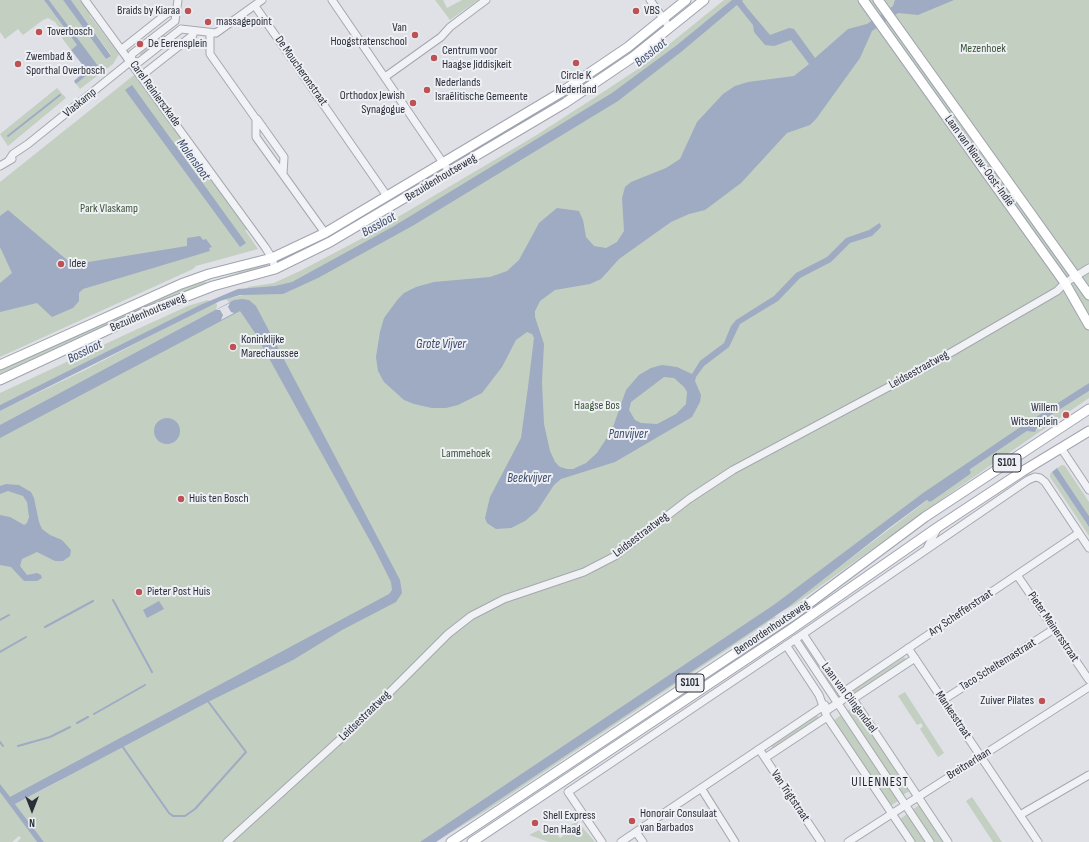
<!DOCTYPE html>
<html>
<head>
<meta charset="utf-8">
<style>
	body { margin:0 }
	#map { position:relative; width:1089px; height:842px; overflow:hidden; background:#dfe1e6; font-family:"Sofia Sans Condensed",sans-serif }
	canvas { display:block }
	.north { position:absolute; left:12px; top:790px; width:40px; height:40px; -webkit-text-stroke:3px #eef0f4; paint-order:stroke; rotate:180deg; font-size:11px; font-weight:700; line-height:16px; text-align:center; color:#2a2e3b }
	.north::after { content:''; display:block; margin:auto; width:14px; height:18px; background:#2a2e3b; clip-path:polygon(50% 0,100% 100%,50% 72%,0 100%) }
</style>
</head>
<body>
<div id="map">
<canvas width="1089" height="842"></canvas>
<div class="north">N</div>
</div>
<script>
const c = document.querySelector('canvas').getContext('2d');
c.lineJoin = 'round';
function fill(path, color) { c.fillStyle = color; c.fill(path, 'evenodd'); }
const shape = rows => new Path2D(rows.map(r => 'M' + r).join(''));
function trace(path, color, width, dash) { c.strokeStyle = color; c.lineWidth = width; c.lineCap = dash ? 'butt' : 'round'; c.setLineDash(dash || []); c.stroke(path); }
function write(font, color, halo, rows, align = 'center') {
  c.font = font + ' "Sofia Sans Condensed",sans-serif'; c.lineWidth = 4; c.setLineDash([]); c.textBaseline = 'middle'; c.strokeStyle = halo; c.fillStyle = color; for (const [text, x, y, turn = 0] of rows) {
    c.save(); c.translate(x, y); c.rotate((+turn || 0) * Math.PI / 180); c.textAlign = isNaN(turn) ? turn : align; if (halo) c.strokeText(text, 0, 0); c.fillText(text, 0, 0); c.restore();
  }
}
fill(shape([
	[0,0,44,0,77,45,71,50,62,38,65,35,55,22,48,18,43,20,23,35,18,29,5,39,0,32],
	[49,0,63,0,106,59,111,55,71,0,82,0,88,9,90,16,119,54,113,64,80,89,76,84,97,66],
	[435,0,443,0,447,8,462,0,478,0,450,20],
	[724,0,1089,0,1089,383,808,583,424,842,44,842,15,804,63,779,7,801,37,842,17,842,21,838,19,836,12,842,0,842,0,411,85,370,212,304,216,303,217,305,216,310,212,313,235,300,230,303,226,299,243,295,248,287,274,283,300,271,359,240,535,136,594,98,641,67],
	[659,27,662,30,647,42,566,99,563,95],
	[163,33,167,38,142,57,138,52],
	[134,75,146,91,148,90,249,229,245,230,258,249,196,266,193,269,0,357,0,182],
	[57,88,66,98,8,146,0,134],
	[560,96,563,101,512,132,509,128],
	[506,130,509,134,457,165,454,161],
	[394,196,397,200,330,238,328,234],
	[266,263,267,267,218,281,216,280,237,273,241,270],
	[205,280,206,284,0,377,0,369,185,287],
	[207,300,210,301,0,405,0,393,131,332,188,306],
	[1089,391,1089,398,952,492,794,605,780,612,954,480,1027,431,1037,430,1037,425,1040,422],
	[1062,465,1065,466,1089,502,1089,516,1057,468],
	[1052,472,1089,527,1089,536,1050,477,1050,474],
	[774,616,776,617,492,807,436,842],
	[904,657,907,661,853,695,851,691],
	[905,692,944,753,938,757,920,729,923,726,921,723,917,725,898,696],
	[855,706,911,790,903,795,847,711],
	[816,714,819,718,773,749,770,744],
	[841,715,898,801,890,806,833,721],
	[972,797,1002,842,993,842,966,801],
	[921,804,947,842,935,842,913,809],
	[907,814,926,842,914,842,899,820],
	[577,821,595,842,549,842,529,835,539,830,543,835,553,829,560,838,563,836,560,832]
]), '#c3cfc1');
fill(shape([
	[44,0,49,0,98,66,76,84,74,81,83,73,85,68,71,50,77,45],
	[63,0,71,0,111,56,106,59],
	[732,0,743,0,742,1,748,9,770,35,789,28,794,29,815,58,848,29,867,24,893,6,895,0,954,0,918,15,898,13,872,31,860,58,816,119,810,125,787,133,741,183,705,210,689,214,671,222,619,259,601,279,590,284,555,290,540,301,535,311,535,317,544,344,542,382,544,424,550,451,555,462,560,467,567,469,573,469,586,463,597,453,612,430,626,390,639,375,651,368,662,365,677,367,692,374,700,361,724,343,731,326,736,320,774,296,796,273,827,257,846,238,869,230,878,224,880,223,881,227,872,236,850,243,831,262,800,278,778,301,740,324,729,347,704,366,696,377,695,381,701,395,700,402,692,417,615,462,561,479,554,485,537,511,525,521,511,528,496,529,487,523,485,518,490,497,521,438,528,387,534,338,532,334,527,332,516,340,502,367,482,393,458,405,446,408,432,408,414,404,404,400,384,382,378,371,376,357,380,332,384,318,398,299,404,293,416,287,434,282,490,277,507,271,519,260,539,223,557,208,579,211,583,220,586,237,594,246,606,248,617,242,624,231,622,198,625,187,631,182,666,168,680,159,697,122,723,94,735,86,748,82,794,76,809,64,791,40,774,46,765,45,754,32,753,25,737,5,681,52,618,101,414,225,318,278,283,294,240,295,220,301,0,411,0,405,200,305,238,289,275,286,292,282,394,226,612,93,677,45],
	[664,377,674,378,684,387,687,392,686,404,676,414,657,424,641,423,635,420,629,410,631,402],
	[132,85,246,243,240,247,125,90],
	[8,210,67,260,76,264,187,246,187,238,200,236,203,240,206,239,212,247,209,248,210,251,200,254,83,289,79,293,79,301,73,308,52,317,37,303,0,312,0,283,12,273,0,247,0,216],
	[242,299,249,300,256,306,400,580,402,593,396,602,342,630,293,660,208,702,15,804,44,842,37,842,0,792,0,784,10,797,376,601,389,594,392,590,391,582,374,548,255,333,240,311,0,438,0,425,234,300],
	[1089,383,1089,391,1040,422,1035,432,1027,431,954,480,889,528,787,608,436,842,420,842,775,604,923,493,1019,428],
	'154 431a13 13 0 1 1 26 0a13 13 0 1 1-26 0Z',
	[1057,468,1089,516,1089,527,1052,472],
	[6,484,19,485,31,492,34,498,39,522,42,529,50,535,62,540,71,550,70,556,63,561,55,561,37,552,22,559,20,566,27,575,37,573,41,575,42,578,37,581,24,581,11,567,0,565,0,515,10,517,24,525,27,523,29,517,27,502,23,496,8,491,0,494,0,486],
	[159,601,164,609,147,618,143,610]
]), '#9eabc2');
fill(shape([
	[230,303,228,307,231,312,234,313,221,320,223,315,220,310,216,310]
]), '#dfe1e6');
trace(shape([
	[8,136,60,95],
	[113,600,152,672],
	[0,620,9,615],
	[45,627,93,601],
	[0,652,26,637],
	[94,714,145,685],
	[77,723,88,717],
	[0,742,3,746],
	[18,746,50,737,70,727],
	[122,746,169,813,173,816,185,816,195,809,246,752,207,700]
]), '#9eabc2', 2);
trace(shape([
	[930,498,967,472]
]), '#9eabc2', 7);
const minor = shape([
	[85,0,265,247,272,258,275,269],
	[332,0,450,173],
	[650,0,670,28],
	[255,6,387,196],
	[181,29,216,33,262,0],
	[210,34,210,54,256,119,256,137,325,233],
	[122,49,165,15,170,12,177,12],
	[131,61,132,54,175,21,178,0],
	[131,61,139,62,181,29],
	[141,76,193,35,193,31],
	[385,77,441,37,450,27,486,0],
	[257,119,284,157,283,174],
	[9,160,13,154,28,144,131,61],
	[0,166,12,159],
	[1061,448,1089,490],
	[926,550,937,529],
	[1017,575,1089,680],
	[803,634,842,693,853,699,948,842],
	[795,639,930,842],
	[786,645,819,695,827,717,911,842],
	[908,648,1038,842],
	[842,693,1079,533],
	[853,699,915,658],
	[943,700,1054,629],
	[826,711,848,696],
	[759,749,821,842],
	[765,758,827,717],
	[701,788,735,842],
	[1020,815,1089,775],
	[636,832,643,842],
	[227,842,368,714,448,634,471,616,504,599,584,572,615,556,689,499,733,470,926,367,1057,291,1065,283,1089,268],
	[602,842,568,792,803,634,1028,480,1035,477,1040,478,1045,482,1089,548],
	[621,842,825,705],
	[848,842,1089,687]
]);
const major = shape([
	[863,0,1065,283,1089,325],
	[878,0,1089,295],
	[0,365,181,284,209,274,272,258,325,233,560,93,628,47,686,0],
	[0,380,146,312,213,286,275,269,330,242,565,103,633,57,704,0],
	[451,842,796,613,925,517,1089,409],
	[472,842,790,630,938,527,1023,471,1089,431]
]);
trace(minor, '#a5a8af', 9);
trace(major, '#a0a4b0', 11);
trace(minor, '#f1f2f5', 7);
trace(major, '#fff', 9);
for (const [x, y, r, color] of [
	[188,11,4,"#bd5255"],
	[636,11,4,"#bd5255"],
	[208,22,4,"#bd5255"],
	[39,32,4,"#bd5255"],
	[415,35,4,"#bd5255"],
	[140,44,4,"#bd5255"],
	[434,58,4,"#bd5255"],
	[576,63,4,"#bd5255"],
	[18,64,4,"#bd5255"],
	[427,90,4,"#bd5255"],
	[413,103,4,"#bd5255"],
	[61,264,4,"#bd5255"],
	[233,347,4,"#bd5255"],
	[1066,415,4,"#bd5255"],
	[181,499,4,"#bd5255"],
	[139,592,4,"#bd5255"],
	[1042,701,4,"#bd5255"],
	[632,821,4,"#bd5255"],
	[535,823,4,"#bd5255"]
]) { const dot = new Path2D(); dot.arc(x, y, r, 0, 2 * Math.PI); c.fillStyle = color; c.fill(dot); trace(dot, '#eef0f4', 1.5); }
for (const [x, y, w] of [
	[1007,463,28],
	[690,683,28]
]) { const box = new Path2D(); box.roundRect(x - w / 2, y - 9, w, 18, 3); c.fillStyle = '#eef0f4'; c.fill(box); trace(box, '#2a2e3b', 1); }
write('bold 11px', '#2a2e3b', null, [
	["S101",1007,463],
	["S101",690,683]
]);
write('12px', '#2a2e3b', '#eef0f4', [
	["Braids by Kiaraa",180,11,"right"],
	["VBS",644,11],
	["massagepoint",216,22],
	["Van",407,28,"right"],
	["Hoogstratenschool",407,42,"right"],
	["Toverbosch",47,32],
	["De Eerensplein",148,44],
	["Centrum voor",442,51],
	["Haagse Jiddisjkeit",442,65],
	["Zwembad &",26,57],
	["Sporthal Overbosch",26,71],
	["Circle K",576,76,"center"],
	["Nederland",576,90,"center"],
	["Nederlands",435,83],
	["Israëlitische Gemeente",435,97],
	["Orthodox Jewish",405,96,"right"],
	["Synagogue",405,110,"right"],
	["Idee",69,264],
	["Koninklijke",241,340],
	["Marechaussee",241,354],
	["Willem",1058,408,"right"],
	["Witsenplein",1058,422,"right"],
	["Huis ten Bosch",189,499],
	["Pieter Post Huis",147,592],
	["Zuiver Pilates",1034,701,"right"],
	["Honorair Consulaat",640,814],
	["van Barbados",640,828],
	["Shell Express",543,816],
	["Den Haag",543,830]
], 'left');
write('12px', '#3b5539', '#eef0f4', [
	["Mezenhoek",983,49],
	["Park Vlaskamp",109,209],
	["Haagse Bos",597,406],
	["Lammehoek",466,454]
]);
write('12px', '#2a2e3b', '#eef0f4', [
	["De Moucheronstraat",301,71,55],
	["Carel Reinierszkade",155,94,54],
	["Vlaskamp",80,103,-39],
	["Laan van Nieuw-Oost-Indië",979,161,54],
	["Bezuidenhoutseweg",441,178,-31],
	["Bezuidenhoutseweg",148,313,-23],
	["Leidsestraatweg",919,370,-29],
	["Leidsestraatweg",641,535,-37],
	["Ary Schefferstraat",961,613,-34],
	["Pieter Meinersstraat",1053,627,56],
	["Benoordenhoutseweg",772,628,-34],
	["Taco Scheltemastraat",998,665,-32],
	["Laan van Clingendael",849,698,53],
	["Mankesstraat",953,715,56],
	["Leidsestraatweg",365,716,-44],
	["Breitnerlaan",969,764,-32],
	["Van Trigtstraat",790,796,56]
]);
write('italic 13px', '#39496a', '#eef0f4', [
	["Bossloot",651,53,-38],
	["Molensloot",193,160,54],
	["Bossloot",379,225,-29],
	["Grote Vijver",441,345],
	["Bossloot",85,352,-26],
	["Panvijver",628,435],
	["Beekvijver",529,479]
]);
c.letterSpacing = '1px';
write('13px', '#1c1f2c', '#eef0f4', [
	["UILENNEST",880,783]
]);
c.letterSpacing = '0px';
</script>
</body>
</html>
